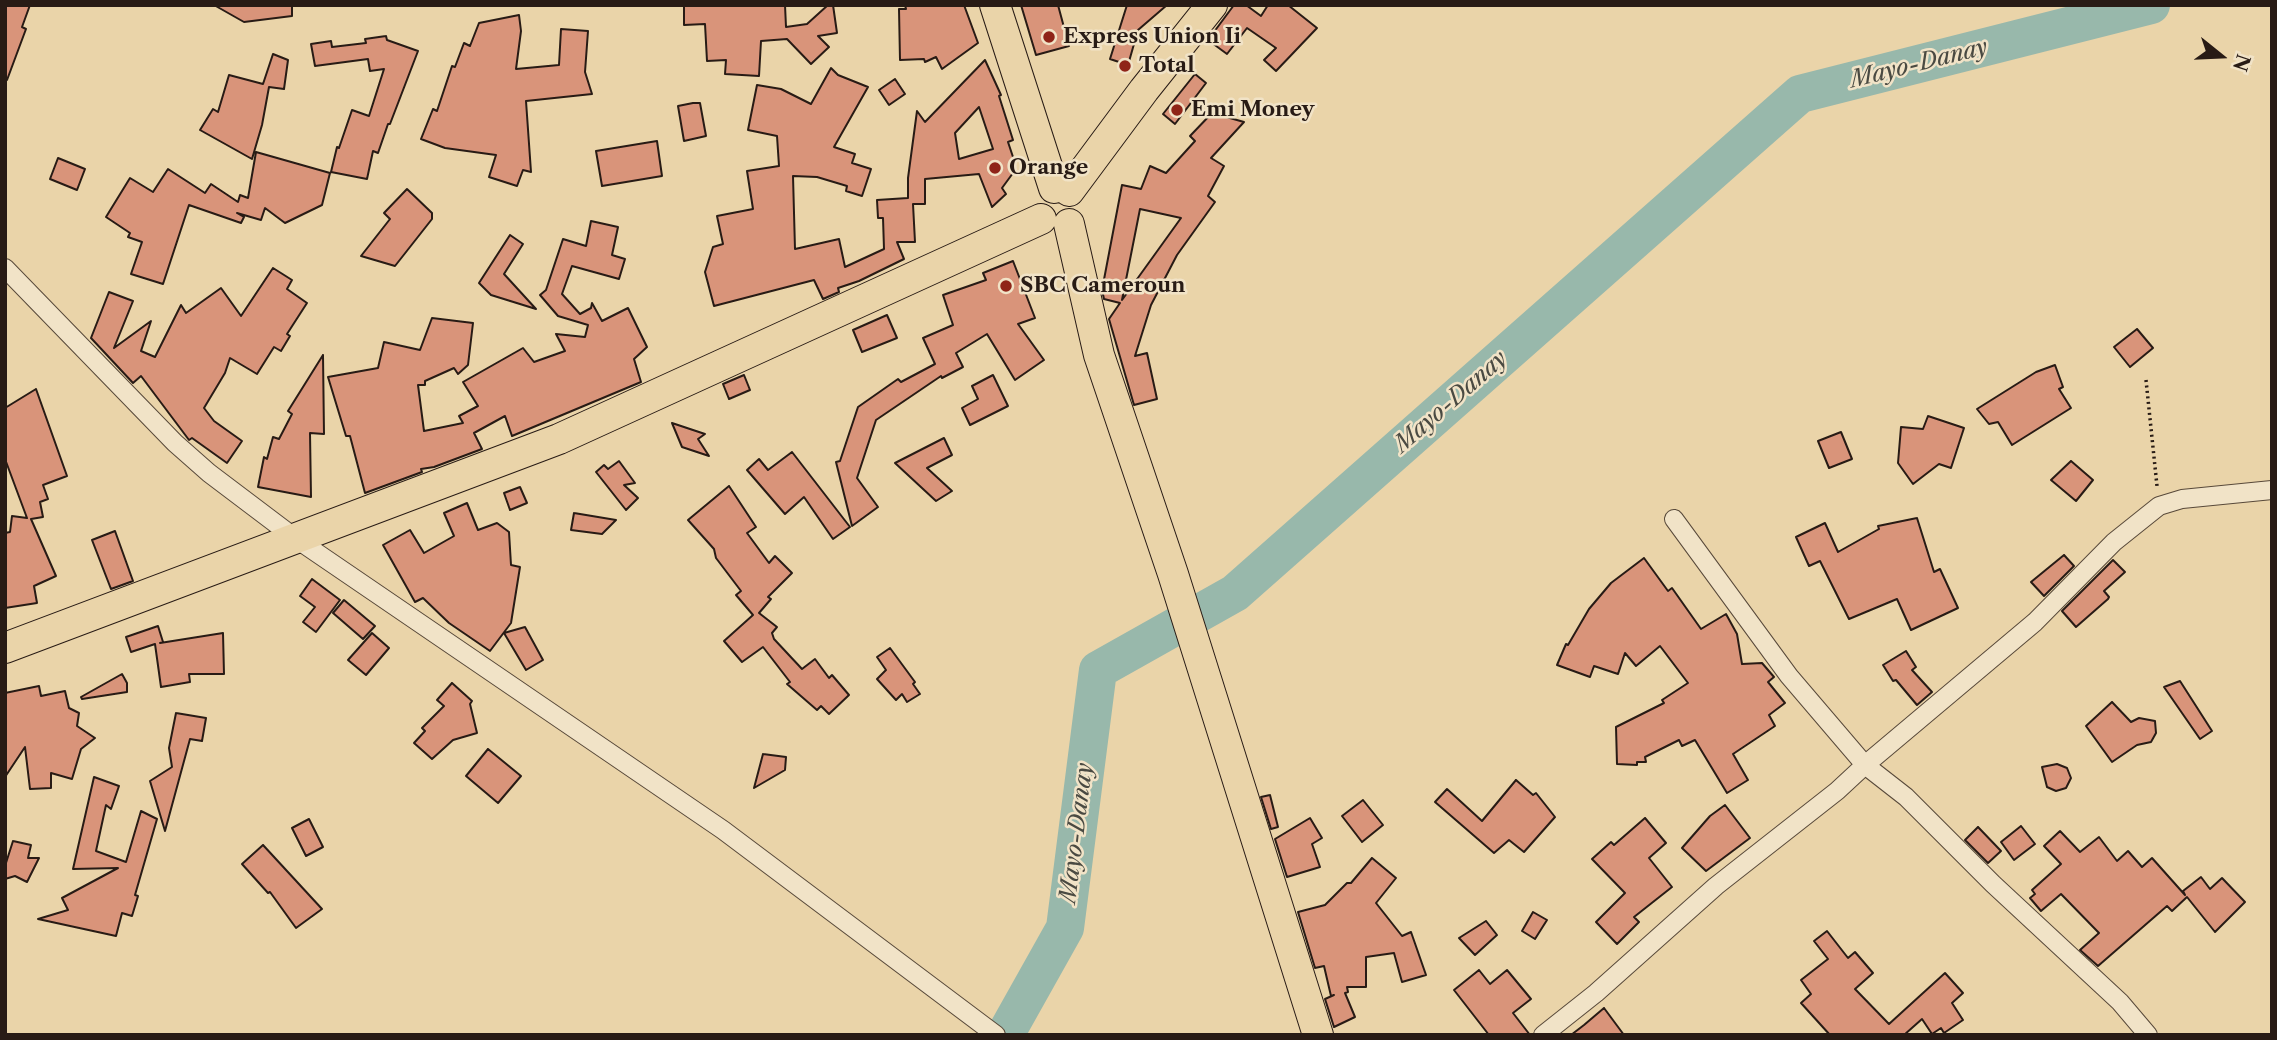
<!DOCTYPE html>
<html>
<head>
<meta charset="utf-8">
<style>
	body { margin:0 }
	#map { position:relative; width:2277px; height:1040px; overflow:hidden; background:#ead4a9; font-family:"Libre Caslon Text",serif }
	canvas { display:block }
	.frame { position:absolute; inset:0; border:7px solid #281b15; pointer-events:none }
	.north { position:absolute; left:2186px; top:21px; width:70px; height:70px; -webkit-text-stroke:5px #f1e3c7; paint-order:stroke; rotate:108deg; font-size:19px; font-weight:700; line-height:28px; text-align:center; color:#281b15 }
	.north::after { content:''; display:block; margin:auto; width:24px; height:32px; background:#281b15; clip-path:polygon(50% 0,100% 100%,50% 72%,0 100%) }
</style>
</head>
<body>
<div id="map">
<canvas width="2277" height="1040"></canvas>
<div class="frame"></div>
<div class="north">N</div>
</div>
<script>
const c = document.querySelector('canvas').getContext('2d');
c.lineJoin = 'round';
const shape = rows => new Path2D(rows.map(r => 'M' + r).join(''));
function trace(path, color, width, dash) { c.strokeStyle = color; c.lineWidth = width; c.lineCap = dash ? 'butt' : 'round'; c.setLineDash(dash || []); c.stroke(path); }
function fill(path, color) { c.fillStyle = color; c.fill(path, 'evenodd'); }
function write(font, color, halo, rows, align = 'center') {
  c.font = font + ' "Libre Caslon Text",serif'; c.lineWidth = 5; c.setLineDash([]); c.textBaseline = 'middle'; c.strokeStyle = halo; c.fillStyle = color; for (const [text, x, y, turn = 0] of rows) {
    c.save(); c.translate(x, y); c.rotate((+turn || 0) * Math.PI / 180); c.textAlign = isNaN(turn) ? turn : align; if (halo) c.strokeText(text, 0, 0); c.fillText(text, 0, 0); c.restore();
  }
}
trace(shape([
	[1005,1035,1065,928,1098,670,1235,593,1800,94,2151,5]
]), '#98b8ab', 38);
const building = shape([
	[5,5,30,5,22,27,26,29,7,80,5,80,5,5],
	[214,5,292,5,292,16,244,22,214,5],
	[684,5,785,5,786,27,807,24,828,5,833,5,837,33,818,36,829,47,811,64,787,39,761,41,759,76,725,74,726,60,707,61,705,24,684,25,684,5],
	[905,5,964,5,978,43,942,69,936,57,925,62,924,59,900,60,899,9,906,9,905,5],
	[1021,5,1058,5,1069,46,1036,55,1021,5],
	[1127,5,1167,5,1138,30,1128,65,1110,59,1127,5],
	[1234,5,1246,5,1261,16,1268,5,1288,5,1317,28,1276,71,1264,60,1276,48,1247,28,1227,54,1208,40,1234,5],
	[519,15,521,31,516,69,559,65,561,29,588,31,585,72,592,94,526,101,531,172,523,170,517,186,489,177,496,155,445,148,421,139,433,109,437,111,452,66,455,67,464,43,470,46,479,23,519,15],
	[386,36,387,40,418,51,390,124,388,124,378,153,373,151,367,179,331,172,337,147,339,148,352,110,369,116,384,69,370,71,368,59,315,66,311,44,331,41,332,47,366,43,365,39,386,36],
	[273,54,288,60,284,89,269,87,262,125,252,159,200,130,213,109,218,112,229,75,263,84,273,54],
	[985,60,1001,95,999,96,1013,140,1008,142,1014,160,1013,173,1002,188,1006,194,992,207,979,174,925,179,925,204,913,204,915,242,897,242,904,259,859,281,838,288,839,292,823,299,814,280,714,306,705,272,713,247,723,244,717,216,753,209,747,171,779,166,777,136,748,130,757,85,781,89,811,104,831,68,838,75,868,87,834,147,855,154,852,163,871,169,862,196,846,191,847,186,817,177,793,176,795,249,839,239,845,267,884,249,883,218,878,218,877,200,908,198,908,178,917,111,925,122,985,60],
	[979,107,993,149,959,159,955,133,979,107],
	[1195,74,1206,83,1175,124,1163,114,1195,74],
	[895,79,905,94,889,105,879,90,895,79],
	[693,103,700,103,706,136,684,141,678,106,693,103],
	[1212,113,1244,122,1211,158,1224,166,1208,196,1215,202,1177,255,1151,305,1135,356,1147,353,1157,399,1134,405,1109,319,1120,303,1104,299,1102,290,1122,185,1141,189,1150,166,1166,173,1195,141,1190,136,1212,113],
	[1140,209,1181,218,1122,300,1140,209],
	[657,141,662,176,602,186,596,151,657,141],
	[256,152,330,173,322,205,285,223,265,208,261,220,237,213,244,217,241,223,189,205,163,284,131,274,142,242,128,237,130,233,106,217,130,178,153,192,168,169,205,193,211,184,238,202,240,195,248,198,256,152],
	[58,158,85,169,77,190,50,179,58,158],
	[407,189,432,213,432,219,395,266,361,256,390,219,384,213,407,189],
	[591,221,618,227,612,255,625,259,619,279,572,266,562,294,580,314,591,308,592,303,602,321,628,308,647,347,634,359,641,382,512,436,505,416,474,433,482,449,434,467,421,469,422,472,365,493,350,436,346,436,328,377,378,368,384,342,420,350,432,318,473,323,468,365,458,374,454,368,425,381,425,385,418,385,424,431,463,423,459,416,478,406,463,382,523,348,534,362,565,351,556,334,585,337,588,325,558,316,540,295,546,290,563,239,586,246,591,221],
	[510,235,523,244,504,274,536,309,491,295,479,283,510,235],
	[1013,261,1035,318,1018,324,1044,360,1015,380,987,334,956,353,963,367,942,378,941,376,876,420,857,478,878,507,852,526,836,462,840,461,858,407,898,379,901,382,935,364,923,338,953,325,943,295,986,280,983,273,1013,261],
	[273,268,292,280,287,289,307,303,287,334,290,336,281,351,274,347,257,374,230,358,225,373,204,408,214,421,242,441,227,463,192,438,189,440,141,376,133,383,91,338,109,292,133,301,114,348,151,321,141,351,155,357,181,305,186,313,221,288,241,316,273,268],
	[887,315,897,338,862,352,853,330,887,315],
	[2137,329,2153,348,2130,367,2114,347,2137,329],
	[323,355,324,434,310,433,311,497,258,487,264,457,267,459,273,437,279,439,292,414,288,411,323,355],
	[2055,365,2063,387,2059,389,2071,408,2012,445,1998,422,1989,424,1977,409,2036,372,2055,365],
	[744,375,750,390,729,399,723,384,744,375],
	[993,375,1008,406,970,425,962,408,978,399,972,386,993,375],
	[36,389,67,476,43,485,48,499,40,502,43,517,31,519,56,576,34,586,37,603,5,608,5,533,10,532,12,516,27,518,5,459,5,408,36,389],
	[1928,416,1964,428,1951,468,1939,464,1913,484,1898,463,1901,427,1923,429,1928,416],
	[672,423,705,434,698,439,709,456,682,447,672,423],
	[1841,432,1852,459,1829,468,1818,441,1841,432],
	[944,438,952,455,927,468,952,491,936,501,895,463,944,438],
	[792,452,850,527,833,539,804,497,785,514,747,470,759,459,768,470,792,452],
	[619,461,635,483,624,485,638,498,626,510,596,472,604,465,608,469,619,461],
	[2071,461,2093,480,2076,501,2051,480,2071,461],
	[729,486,756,527,747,533,769,563,775,556,792,573,768,597,771,599,759,613,777,627,772,633,774,639,802,669,815,659,829,678,832,675,849,695,829,714,821,706,817,710,787,684,790,682,763,647,742,662,724,641,753,615,736,595,741,591,716,558,714,549,688,520,729,486],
	[520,487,527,503,510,510,504,493,520,487],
	[467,503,478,530,497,523,509,532,511,565,520,567,511,623,490,651,449,623,423,598,415,602,383,545,410,530,424,553,454,536,444,513,467,503],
	[574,513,616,520,602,534,571,530,574,513],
	[1917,518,1934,572,1940,569,1958,608,1911,630,1897,599,1849,619,1820,561,1809,566,1796,537,1825,523,1838,552,1879,529,1878,526,1917,518],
	[115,531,133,581,111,589,92,540,115,531],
	[2064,555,2074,566,2044,596,2031,582,2064,555],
	[1644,558,1668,591,1672,588,1701,629,1726,614,1737,634,1742,664,1762,663,1774,677,1768,682,1785,703,1769,715,1775,726,1733,754,1748,780,1727,793,1695,740,1682,746,1679,740,1645,757,1646,762,1637,762,1637,765,1617,764,1616,727,1664,703,1662,700,1688,683,1660,646,1636,666,1625,653,1618,674,1594,666,1590,677,1557,665,1566,644,1568,645,1589,609,1611,583,1644,558],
	[2113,560,2125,572,2104,591,2109,597,2108,599,2076,627,2062,611,2113,560],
	[312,579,340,600,316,632,303,622,315,607,300,596,312,579],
	[344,600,375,626,363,639,333,613,344,600],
	[158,626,163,642,160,643,223,633,224,674,189,674,190,682,161,687,155,644,131,652,126,637,158,626],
	[525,627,543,660,526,670,504,633,525,627],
	[372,633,389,648,366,675,348,660,372,633],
	[890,648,915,682,913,684,920,694,907,702,902,694,896,700,877,679,886,670,877,657,890,648],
	[1906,651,1916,667,1912,670,1932,692,1917,705,1896,680,1893,681,1883,665,1906,651],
	[122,674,127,683,127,692,82,699,81,697,122,674],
	[2180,681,2212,731,2200,739,2164,687,2180,681],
	[452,683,472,701,470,704,477,733,453,740,432,759,414,743,425,731,422,728,444,706,437,700,452,683],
	[39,686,41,696,65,691,69,708,79,713,77,726,95,738,81,749,72,779,51,773,51,788,30,789,25,747,5,777,5,693,39,686],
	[2112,702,2131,722,2139,718,2155,721,2156,733,2151,742,2137,745,2112,762,2086,726,2112,702],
	[176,713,206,718,202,741,190,739,165,831,150,781,172,767,169,748,176,713],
	[488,749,521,776,498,803,466,776,488,749],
	[763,754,786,757,785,770,754,788,763,754],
	[2057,764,2067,768,2071,778,2066,788,2056,791,2047,787,2042,767,2057,764],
	[94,777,119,786,111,809,106,805,96,851,126,862,141,811,157,819,135,895,138,896,132,916,122,913,116,936,38,919,68,910,62,898,118,868,73,869,94,777],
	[1516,780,1533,795,1536,793,1555,817,1524,852,1509,840,1494,853,1435,802,1447,789,1482,821,1516,780],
	[1270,795,1278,827,1271,829,1261,797,1270,795],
	[1363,800,1383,825,1362,842,1342,816,1363,800],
	[1725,805,1750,838,1706,871,1682,848,1710,816,1725,805],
	[1310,818,1322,838,1312,844,1320,867,1287,877,1275,839,1310,818],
	[1645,818,1666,843,1649,858,1672,887,1634,917,1639,922,1617,944,1596,922,1625,893,1592,859,1611,842,1614,845,1645,818],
	[309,819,323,847,306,856,292,828,309,819],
	[2021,826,2035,844,2014,860,2001,842,2021,826],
	[1978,827,2001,851,1988,863,1965,840,1978,827],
	[2060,831,2080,852,2099,837,2117,861,2128,851,2142,867,2152,858,2185,895,2183,891,2201,877,2210,889,2222,878,2245,902,2215,932,2187,897,2172,911,2167,906,2098,966,2080,950,2099,933,2061,894,2041,911,2030,898,2035,894,2032,890,2061,864,2044,846,2060,831],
	[13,841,31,845,28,858,39,858,27,882,15,876,5,879,5,866,13,841],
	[263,845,322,909,296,928,270,892,268,893,242,864,263,845],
	[1372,858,1396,878,1376,903,1402,936,1411,932,1426,975,1402,982,1394,953,1366,957,1366,987,1347,987,1348,992,1345,993,1355,1017,1334,1027,1325,999,1334,995,1331,996,1324,966,1315,968,1298,912,1325,905,1347,883,1351,883,1372,858],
	[1533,912,1547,920,1535,939,1522,931,1533,912],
	[1486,921,1497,935,1475,955,1459,938,1486,921],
	[1827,931,1848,958,1855,952,1873,973,1855,989,1889,1024,1945,973,1963,993,1952,1003,1963,1020,1944,1033,1941,1028,1932,1034,1922,1019,1904,1035,1830,1035,1801,1003,1811,994,1801,980,1828,959,1814,941,1827,931],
	[1479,970,1490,984,1507,970,1531,999,1513,1013,1530,1035,1489,1035,1454,990,1479,970],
	[1604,1008,1624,1035,1571,1035,1584,1025,1604,1008]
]);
fill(building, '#d9947a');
trace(building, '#281b15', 2);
const street = shape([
	[5,268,175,443,209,473,295,538,723,830,996,1035],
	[1674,519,1789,676,1865,765,1906,797,1993,884,2120,1002,2148,1035],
	[1543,1035,1596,993,1716,886,1837,791,1865,765,2035,622,2114,542,2159,506,2182,499,2272,490]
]);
const primary = shape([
	[995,5,1054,188],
	[1069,191,1144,90,1212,5],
	[1069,224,1099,355,1173,574,1318,1035],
	[5,648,559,439,1041,219]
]);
trace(street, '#58493a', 20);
trace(primary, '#281b15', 32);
trace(shape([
	[2146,380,2157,486]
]), '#281b15', 3.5, [2, 3.5]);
trace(street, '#f1e3c7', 18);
trace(primary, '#ead4a9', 30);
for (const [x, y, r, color] of [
	[1049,37,7,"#8f2418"],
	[1125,66,7,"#8f2418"],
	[1177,110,7,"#8f2418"],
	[995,168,7,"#8f2418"],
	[1006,286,7,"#8f2418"]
]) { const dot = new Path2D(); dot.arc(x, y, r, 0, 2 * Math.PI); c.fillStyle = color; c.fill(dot); trace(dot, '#f1e3c7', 2.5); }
write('bold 21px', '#281b15', '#f1e3c7', [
	["Express Union Ii",1063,37],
	["Total",1139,66],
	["Emi Money",1191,110],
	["Orange",1009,168],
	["SBC Cameroun",1020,286]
], 'left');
write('italic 23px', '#4a4a42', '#f1e3c7', [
	["Mayo-Danay",1919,64,-14],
	["Mayo-Danay",1451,402,-41],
	["Mayo-Danay",1077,833,-83]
]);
</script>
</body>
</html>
